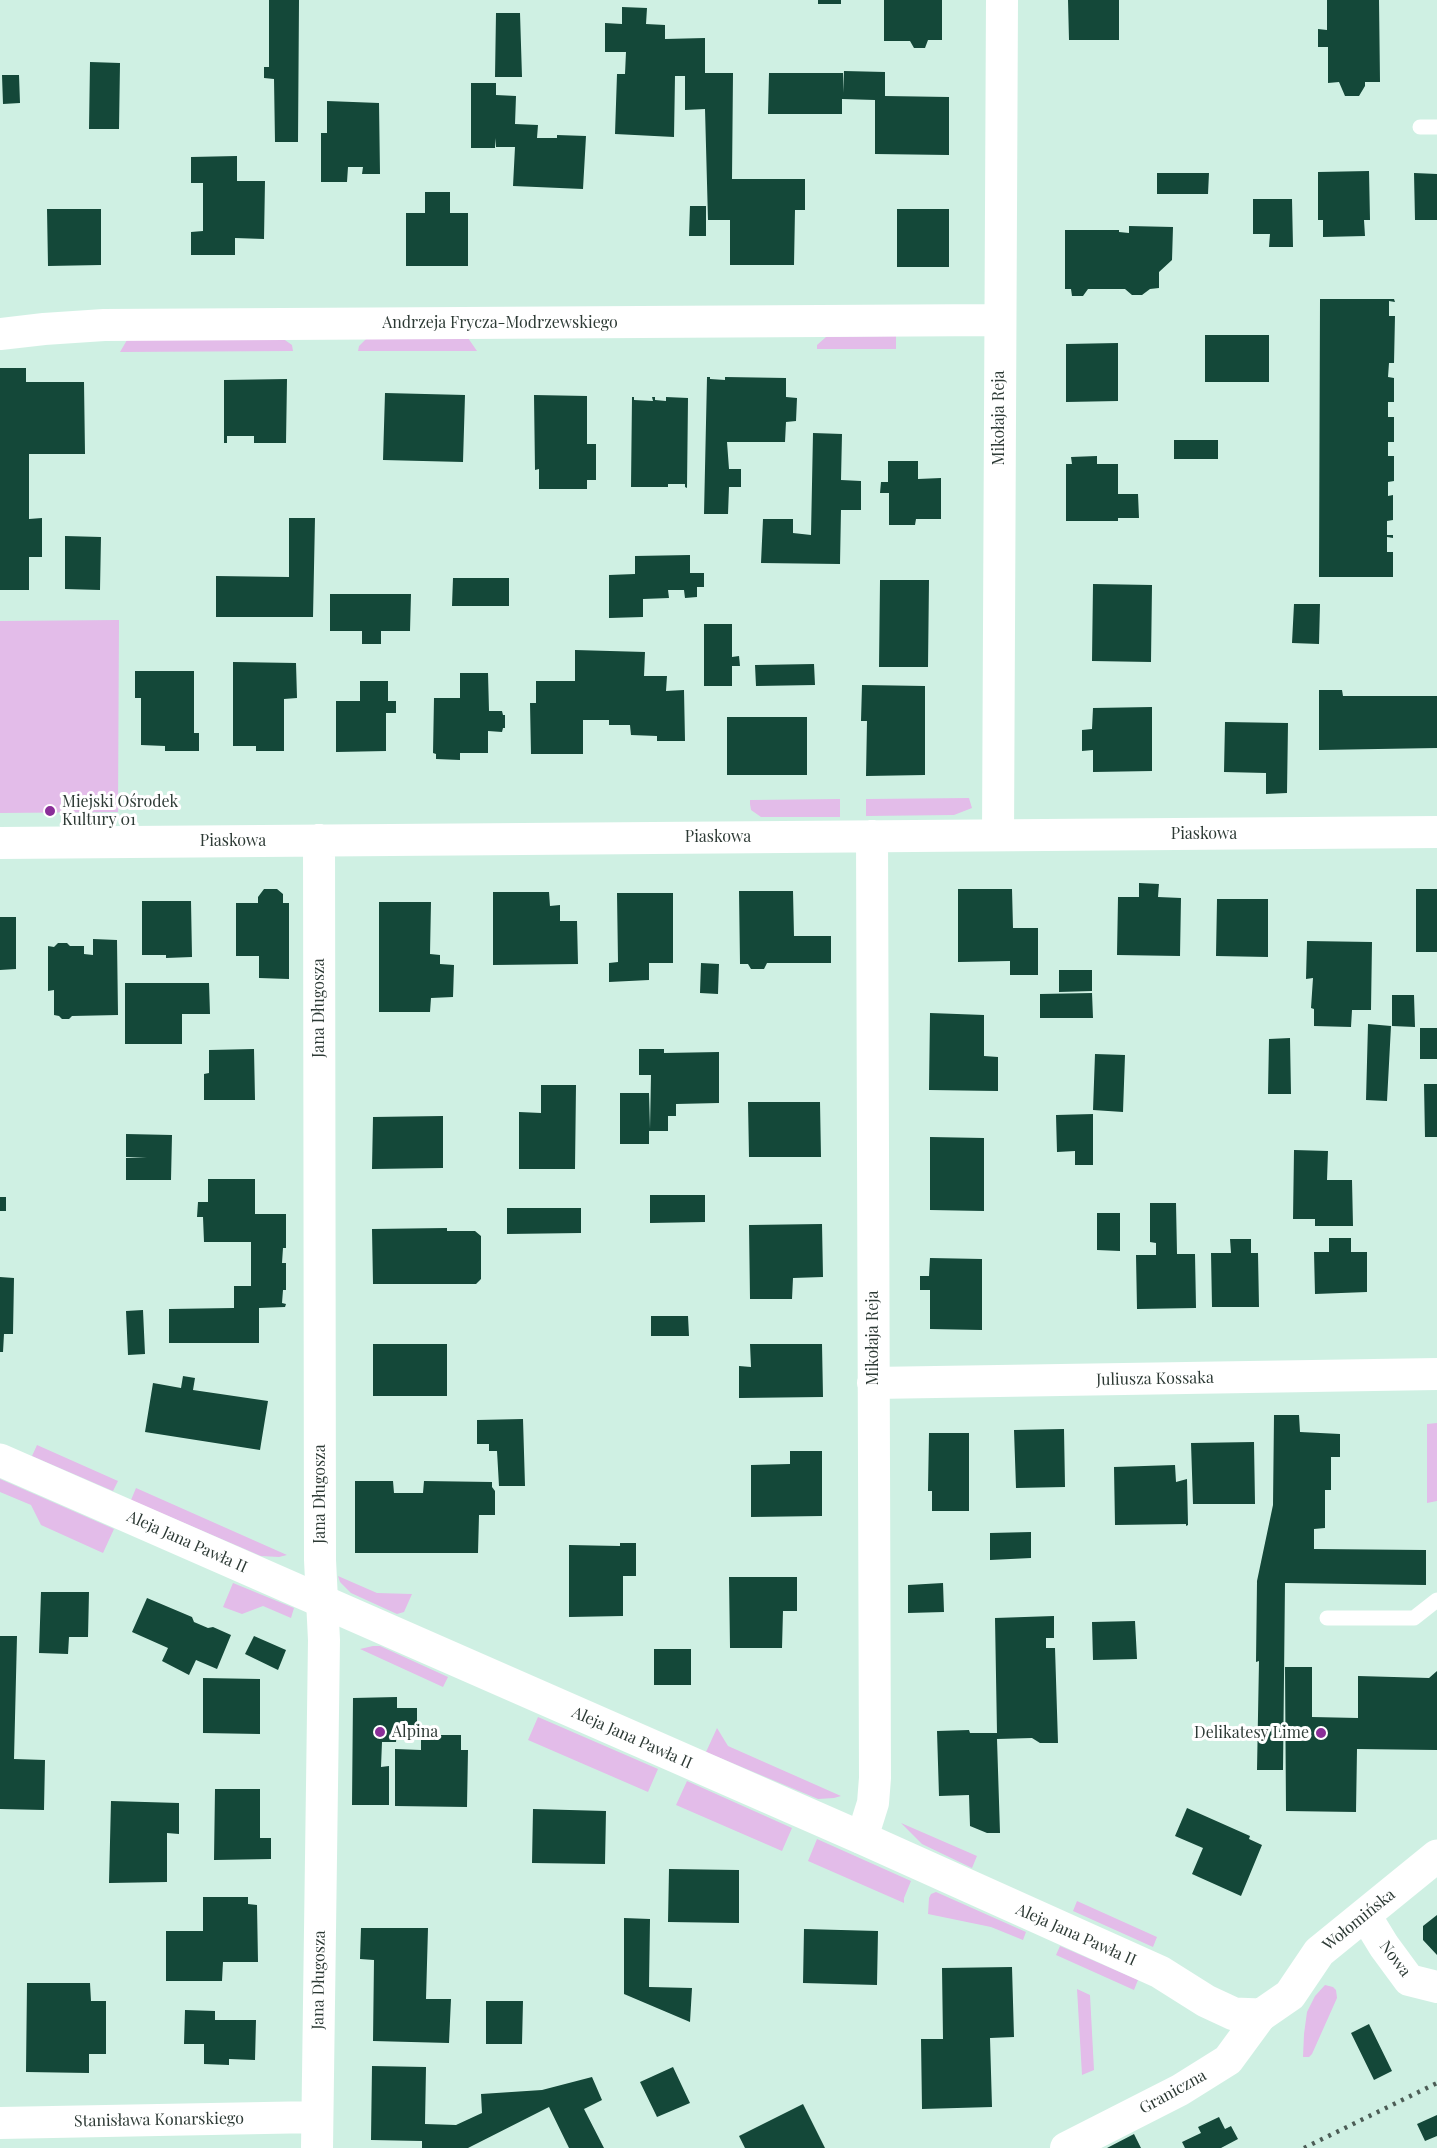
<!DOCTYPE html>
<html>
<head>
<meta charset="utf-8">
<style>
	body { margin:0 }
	canvas { display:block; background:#cff0e3 }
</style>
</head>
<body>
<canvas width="1437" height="2148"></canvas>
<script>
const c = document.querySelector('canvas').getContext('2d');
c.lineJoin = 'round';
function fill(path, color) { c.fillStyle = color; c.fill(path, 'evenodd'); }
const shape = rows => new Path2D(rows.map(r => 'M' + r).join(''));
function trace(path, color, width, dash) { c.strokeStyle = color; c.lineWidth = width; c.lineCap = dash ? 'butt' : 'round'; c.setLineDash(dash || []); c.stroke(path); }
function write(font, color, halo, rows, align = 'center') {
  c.font = font + ' "Playfair Display",serif'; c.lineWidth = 6; c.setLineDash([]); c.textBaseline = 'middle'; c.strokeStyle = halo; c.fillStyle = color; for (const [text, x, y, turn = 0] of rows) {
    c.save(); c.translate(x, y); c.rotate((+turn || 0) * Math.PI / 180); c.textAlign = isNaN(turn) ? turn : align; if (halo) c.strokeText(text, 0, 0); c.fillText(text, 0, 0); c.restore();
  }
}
fill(shape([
	[896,336,896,349,817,349,817,345,826,337],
	[282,338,292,345,293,351,120,352,127,340],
	[468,338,477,351,358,351,359,346,366,339],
	[119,620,118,812,0,813,0,621],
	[969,798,972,808,954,815,866,816,866,799],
	[840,799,840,817,761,817,751,810,750,804,750,800],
	[1437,1423,1437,1501,1427,1503,1427,1424],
	[37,1445,118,1481,113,1491,32,1456],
	[0,1479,114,1529,103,1553,41,1525,31,1505,0,1492],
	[136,1488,287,1555,279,1557,261,1556,131,1500],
	[338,1576,377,1593,412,1594,404,1612,397,1614,351,1593,340,1582],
	[233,1583,294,1608,291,1618,263,1606,242,1614,223,1607],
	[373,1646,380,1646,448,1677,443,1687,360,1649],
	[538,1717,658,1769,648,1792,528,1740],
	[717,1728,728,1746,841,1796,834,1798,818,1799,706,1752],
	[687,1781,792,1828,782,1851,676,1805],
	[901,1823,977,1856,972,1868,922,1844],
	[817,1839,911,1881,904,1898,904,1903,808,1861],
	[936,1892,1026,1932,1023,1940,991,1927,928,1914,929,1898,931,1894],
	[1077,1901,1157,1937,1153,1947,1073,1911],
	[1060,1946,1138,1980,1134,1990,1056,1955],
	[1325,1985,1333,1987,1336,1990,1337,1998,1312,2054,1309,2057,1303,2057,1304,2034,1307,2012,1315,1996],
	[1077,1989,1090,1995,1094,2070,1082,2075]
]), '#e3bce9');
fill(shape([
	[269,0,299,0,298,142,275,142,274,79,264,78,264,67,269,67],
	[818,0,841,0,841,4,818,4],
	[884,0,942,0,942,40,928,40,925,48,914,48,910,41,884,41],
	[1068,0,1119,0,1119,40,1069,40],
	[1327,0,1379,0,1380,82,1365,82,1365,86,1359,96,1345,96,1339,82,1328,83,1328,47,1318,47,1318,29,1327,30],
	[622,7,647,8,646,24,665,25,665,39,705,38,705,73,733,73,732,179,805,179,805,210,795,210,794,265,730,265,730,220,708,220,705,109,685,110,685,76,675,76,674,137,615,134,617,74,625,74,626,52,605,52,605,23,622,24],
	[496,13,520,13,522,77,495,77],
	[90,62,120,63,119,129,89,129],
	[844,71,885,72,885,96,949,97,949,155,875,154,875,100,842,99,842,114,768,114,769,73,843,73,843,93],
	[2,75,19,75,20,103,3,104],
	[471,83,496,83,496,95,516,96,515,124,538,125,537,138,557,138,557,135,586,136,583,189,513,186,515,147,496,147,495,138,495,148,471,148],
	[327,101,379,103,380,174,362,174,363,167,348,167,347,182,321,182,321,133,327,133],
	[237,156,237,181,265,181,264,239,235,238,235,255,191,255,191,232,203,231,203,183,191,183,191,157],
	[1369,171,1370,220,1364,220,1365,236,1323,237,1323,220,1318,220,1318,172],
	[1157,173,1209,173,1208,194,1157,194],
	[1414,173,1437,174,1437,220,1415,220],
	[425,192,450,192,450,213,468,213,468,266,406,266,406,213,425,213],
	[1253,199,1292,199,1293,247,1269,247,1270,234,1253,234],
	[690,206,706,206,706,236,689,236],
	[47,209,101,209,101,265,48,266],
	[897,209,949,209,949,267,897,267],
	[1129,226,1173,227,1172,260,1159,272,1159,288,1150,289,1142,295,1132,295,1125,289,1088,289,1083,296,1072,296,1071,289,1065,289,1065,230,1119,230,1119,232,1129,233],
	[1320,299,1394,299,1395,302,1389,301,1389,316,1395,316,1394,363,1389,363,1388,377,1394,378,1394,402,1388,402,1388,417,1394,417,1394,442,1388,442,1388,456,1394,456,1394,481,1388,482,1388,496,1393,495,1393,520,1387,521,1387,535,1393,535,1393,538,1387,537,1387,552,1393,552,1393,577,1319,577],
	[1205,335,1269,335,1269,382,1205,382],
	[1118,343,1118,401,1066,402,1066,344],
	[0,368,26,368,26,382,84,382,85,454,29,454,29,519,42,518,42,557,29,557,29,590,0,590],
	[707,377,710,377,710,379,725,380,725,377,786,378,786,397,797,398,796,421,786,422,785,442,727,442,729,469,741,469,741,487,729,487,728,514,704,514],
	[287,379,286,443,254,443,254,436,227,436,227,443,224,443,224,380],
	[385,393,465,395,463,462,383,460],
	[534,395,587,396,587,444,596,444,596,480,587,480,587,489,539,489,539,469,535,470],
	[632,397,634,397,634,400,653,401,652,397,655,397,655,400,666,401,666,397,688,398,687,488,685,487,685,484,668,484,668,487,631,487],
	[813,433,842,434,841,480,861,481,861,510,841,510,840,564,761,563,763,519,793,519,793,533,811,535],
	[1174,440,1218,440,1218,459,1174,459],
	[1097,456,1097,464,1118,464,1118,494,1138,494,1139,518,1118,518,1118,521,1066,521,1066,464,1072,464,1071,457],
	[888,461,918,461,918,479,941,478,941,519,916,519,915,525,889,525,889,493,880,493,881,482,888,482],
	[289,518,315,518,313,617,216,617,216,576,289,577],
	[65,536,101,537,100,590,65,589],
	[690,555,690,573,704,573,704,587,697,587,697,597,685,598,684,590,668,590,669,598,643,599,643,617,609,618,609,575,635,574,635,556],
	[453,578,509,578,509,606,452,606],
	[880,580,929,580,928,667,879,667],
	[1093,584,1152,585,1151,662,1092,661],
	[330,594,411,594,410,631,381,631,381,644,362,644,362,631,330,631],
	[1294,604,1320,604,1319,644,1292,643],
	[704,624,732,624,732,657,739,656,740,666,732,666,732,686,704,686],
	[575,650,645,652,644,676,667,676,666,691,684,690,685,741,657,741,657,736,631,735,630,725,609,725,609,720,583,720,583,754,531,754,530,703,536,703,536,681,575,681],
	[233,662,296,663,297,698,284,699,284,751,256,751,256,746,233,746],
	[814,664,815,685,756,686,755,665],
	[135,671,194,671,194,733,199,733,199,751,165,751,165,746,141,745,141,698,135,698],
	[460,673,488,673,489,711,502,711,503,715,505,715,505,728,503,728,502,732,488,731,488,753,460,753,460,760,436,759,436,754,433,753,434,698,460,698],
	[360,681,388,681,388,701,396,701,396,713,386,713,386,751,336,752,336,701,360,701],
	[862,685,925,686,925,775,866,776,867,721,861,721],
	[1319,690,1342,690,1343,696,1437,696,1437,748,1319,750],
	[1152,707,1152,771,1093,772,1093,750,1082,751,1082,730,1092,729,1093,708],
	[727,717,807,717,807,775,727,775],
	[1225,722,1288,723,1287,793,1266,794,1266,773,1224,772],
	[1139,883,1159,884,1158,897,1181,898,1180,956,1117,955,1118,897,1139,897],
	[264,889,277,889,283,894,283,903,289,903,289,979,259,978,259,956,236,956,236,903,258,903,258,897],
	[958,889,1012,889,1013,928,1038,928,1038,975,1010,975,1010,961,958,962],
	[1416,889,1437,889,1437,952,1416,952],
	[739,891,793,891,794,936,831,936,831,963,767,963,764,969,751,969,748,964,740,964],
	[493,892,549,892,550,906,560,905,560,921,577,921,578,964,493,965],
	[617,893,673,893,673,963,649,963,649,980,609,982,609,963,618,962],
	[1217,899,1268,899,1268,957,1216,956],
	[142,901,191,901,192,957,166,958,166,955,142,955],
	[379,902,431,902,430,954,440,955,440,964,454,965,453,997,431,998,430,1012,379,1012],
	[0,917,16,917,16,969,0,970],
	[93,939,117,940,118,1015,72,1016,69,1019,62,1019,59,1016,54,1015,54,990,48,991,48,946,54,947,58,943,67,943,70,946,84,946,84,954,93,955],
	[1307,941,1372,942,1371,1010,1352,1010,1351,1027,1314,1026,1314,1009,1311,1008,1313,978,1306,979],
	[701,963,719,964,718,994,700,993],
	[1059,970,1092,970,1092,991,1059,992],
	[125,983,209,983,210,1014,182,1014,182,1044,125,1044],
	[1092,993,1093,1018,1040,1018,1040,994],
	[1392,995,1414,995,1415,1027,1392,1026],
	[930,1013,984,1015,984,1056,998,1057,998,1091,929,1090],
	[1368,1024,1391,1026,1387,1101,1366,1100],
	[1420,1028,1437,1028,1437,1059,1420,1059],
	[1290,1038,1291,1094,1268,1094,1269,1039],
	[254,1049,255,1100,204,1100,204,1074,209,1073,209,1050],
	[639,1049,664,1049,664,1053,719,1052,719,1103,676,1104,676,1116,668,1116,668,1131,649,1131,649,1144,620,1144,620,1093,649,1093,650,1129,651,1075,639,1075],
	[1095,1054,1125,1055,1123,1112,1093,1110],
	[1424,1084,1437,1084,1437,1137,1425,1137],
	[541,1085,576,1085,575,1169,519,1169,519,1112,541,1113],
	[748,1102,820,1102,821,1157,749,1157],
	[1093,1114,1093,1165,1075,1165,1075,1151,1057,1152,1056,1115],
	[443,1116,443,1168,372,1169,373,1117],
	[126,1134,172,1135,171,1180,126,1180,126,1158,147,1157,126,1157],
	[930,1137,984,1138,984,1211,930,1210],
	[1294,1150,1328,1151,1327,1180,1352,1180,1353,1226,1315,1226,1315,1219,1293,1219],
	[208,1179,255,1179,255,1214,286,1214,286,1248,283,1248,282,1263,286,1263,286,1290,283,1290,282,1303,286,1304,285,1307,259,1308,259,1343,169,1343,169,1309,234,1308,234,1286,251,1286,251,1242,204,1242,203,1217,197,1217,198,1202,208,1202],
	[650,1195,705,1195,705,1222,650,1223],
	[0,1197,6,1197,6,1211,0,1211],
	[1150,1203,1176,1203,1177,1254,1195,1254,1196,1308,1137,1309,1136,1255,1156,1255,1156,1243,1150,1242],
	[507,1208,581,1208,581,1233,507,1234],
	[1097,1213,1120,1213,1120,1251,1097,1250],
	[822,1224,823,1277,793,1278,792,1299,750,1299,749,1225],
	[447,1228,447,1231,475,1231,481,1236,481,1279,476,1284,373,1284,372,1229],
	[1329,1238,1351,1238,1351,1252,1367,1252,1367,1292,1315,1294,1314,1252,1329,1252],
	[1230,1239,1251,1239,1251,1253,1258,1253,1259,1307,1212,1307,1211,1253,1231,1253],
	[930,1258,982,1259,982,1330,930,1329,930,1290,920,1290,920,1276,929,1276],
	[0,1277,14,1278,13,1334,4,1334,3,1352,0,1352],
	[143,1310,145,1354,128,1355,126,1311],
	[651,1316,688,1316,689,1336,651,1336],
	[373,1344,447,1344,447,1396,373,1396],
	[750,1344,822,1344,823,1397,739,1398,739,1366,751,1367],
	[183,1376,195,1378,193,1390,268,1401,260,1450,145,1432,153,1383,181,1388],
	[1274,1415,1299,1415,1300,1432,1340,1434,1340,1457,1331,1457,1331,1490,1325,1490,1325,1528,1314,1529,1314,1549,1426,1550,1426,1585,1285,1583,1283,1770,1257,1770,1259,1661,1256,1662,1257,1581,1273,1505],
	[523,1419,525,1486,499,1486,497,1451,489,1451,489,1444,477,1444,477,1420],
	[1064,1429,1065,1487,1016,1488,1014,1430],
	[929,1433,969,1433,969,1511,932,1511,932,1491,928,1491],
	[1254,1442,1255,1504,1193,1504,1191,1443],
	[790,1451,822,1451,822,1516,751,1517,751,1465,790,1464],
	[1175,1465,1176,1482,1187,1479,1188,1525,1186,1526,1186,1524,1115,1525,1114,1467],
	[355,1481,393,1481,394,1493,423,1493,424,1481,492,1482,492,1487,495,1491,495,1515,479,1515,478,1553,355,1553],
	[1031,1532,1031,1558,990,1560,990,1533],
	[620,1543,636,1543,636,1576,623,1576,623,1616,569,1617,569,1545,620,1546],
	[729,1577,797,1577,797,1611,783,1611,782,1648,730,1648],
	[943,1583,944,1612,908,1613,908,1585],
	[41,1592,89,1592,88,1637,69,1637,68,1654,39,1653],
	[147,1598,192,1617,194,1622,208,1628,213,1627,231,1635,217,1669,196,1660,189,1675,162,1661,168,1648,132,1632],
	[1054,1616,1054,1638,1046,1638,1046,1648,1055,1648,1058,1743,1040,1743,1032,1738,997,1739,1000,1833,987,1833,970,1826,969,1795,939,1796,937,1731,969,1730,970,1733,997,1733,995,1618],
	[1135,1621,1137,1659,1093,1660,1092,1622],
	[0,1636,17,1636,14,1759,45,1760,44,1810,0,1809],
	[254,1636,286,1650,278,1670,245,1654],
	[654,1649,691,1649,691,1685,654,1685],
	[1285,1667,1312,1667,1312,1717,1358,1718,1358,1676,1429,1678,1437,1671,1437,1750,1357,1749,1356,1812,1286,1811],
	[203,1678,260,1679,260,1734,203,1733],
	[397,1697,397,1708,417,1708,417,1732,397,1732,396,1742,382,1742,381,1767,389,1766,389,1805,352,1805,353,1698],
	[421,1735,461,1735,461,1750,468,1750,467,1807,395,1806,395,1749,421,1750],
	[215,1789,260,1789,260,1838,271,1838,271,1859,214,1860],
	[111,1801,179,1803,179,1834,167,1833,167,1882,109,1883],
	[1187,1808,1250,1836,1249,1839,1262,1845,1241,1896,1192,1874,1203,1848,1175,1836],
	[533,1809,606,1811,605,1864,532,1863],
	[669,1869,739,1870,739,1923,668,1922],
	[203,1897,248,1897,248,1904,257,1905,258,1962,223,1962,222,1981,166,1981,166,1931,203,1931],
	[1437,1915,1437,1955,1423,1940,1423,1926],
	[624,1918,650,1919,649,1987,692,1988,690,2022,624,1994],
	[361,1928,428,1928,426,1999,451,1999,449,2043,373,2041,374,1960,360,1959],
	[804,1929,878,1931,877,1985,803,1983],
	[1012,1967,1014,2037,990,2038,992,2107,922,2109,921,2039,943,2039,942,1968],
	[27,1983,90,1983,91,2001,106,2001,106,2054,89,2054,89,2073,26,2072],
	[486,2001,523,2001,522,2044,486,2044],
	[185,2010,215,2011,215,2020,256,2020,255,2060,229,2059,229,2065,204,2064,204,2044,184,2044],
	[1369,2024,1392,2071,1374,2080,1351,2033],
	[372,2066,426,2067,425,2124,456,2125,482,2113,481,2094,542,2090,592,2077,602,2100,584,2109,604,2148,569,2148,549,2107,468,2148,422,2148,422,2141,371,2140],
	[673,2067,690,2103,657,2117,640,2082],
	[803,2104,825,2148,745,2148,739,2136],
	[1437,2115,1437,2136,1425,2141,1417,2124],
	[1219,2117,1225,2129,1231,2126,1238,2139,1221,2148,1185,2148,1182,2142,1201,2133,1198,2127],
	[1134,2134,1141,2148,1107,2148]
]), '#144839');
trace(shape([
	[1420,127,1437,127],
	[1327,1618,1414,1618,1437,1600]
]), '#fff', 15);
trace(shape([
	[0,334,44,329,104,325,1000,320],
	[998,835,1002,0],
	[0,843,1437,832],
	[873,1383,1437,1374],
	[862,1838,873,1803,875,1778,872,836],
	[1365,1915,1384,1946,1409,1980,1437,1987],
	[0,2123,317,2117],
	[317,2148,324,1640,320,1560,319,840],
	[1066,2148,1180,2090,1228,2060,1261,2015]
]), '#fff', 32);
trace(shape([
	[0,1460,862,1838,1160,1972,1206,2001,1234,2014,1261,2015,1290,1995,1319,1952,1437,1856]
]), '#fff', 33);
trace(shape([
	[1304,2148,1437,2083]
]), '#4c5d56', 4.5, [3, 6]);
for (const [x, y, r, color] of [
	[50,811,6,"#8a2e98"],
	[380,1732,6,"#8a2e98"],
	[1321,1733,6,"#8a2e98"]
]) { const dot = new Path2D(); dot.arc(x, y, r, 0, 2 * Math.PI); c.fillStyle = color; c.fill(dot); trace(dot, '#fff', 2); }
write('16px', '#2d3a35', '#fff', [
	["Andrzeja Frycza-Modrzewskiego",500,323],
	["Mikołaja Reja",999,418,-90],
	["Piaskowa",1204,834],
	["Piaskowa",718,837],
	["Piaskowa",233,841],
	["Jana Długosza",319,1008,-90],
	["Mikołaja Reja",873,1338,-90],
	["Juliusza Kossaka",1155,1379,-1],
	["Jana Długosza",320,1494,-90],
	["Aleja Jana Pawła II",187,1542,24],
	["Aleja Jana Pawła II",632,1738,24],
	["Wołomińska",1359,1920,-39],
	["Aleja Jana Pawła II",1076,1935,24],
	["Nowa",1395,1959,53],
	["Jana Długosza",319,1980,-89],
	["Graniczna",1173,2092,-29],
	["Stanisława Konarskiego",159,2120,-1]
]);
write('16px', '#2d3a35', '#fff', [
	["Miejski Ośrodek",62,802],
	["Kultury 01",62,820],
	["Alpina",392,1732],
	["Delikatesy Lime",1309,1733,"right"]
], 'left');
</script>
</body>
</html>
